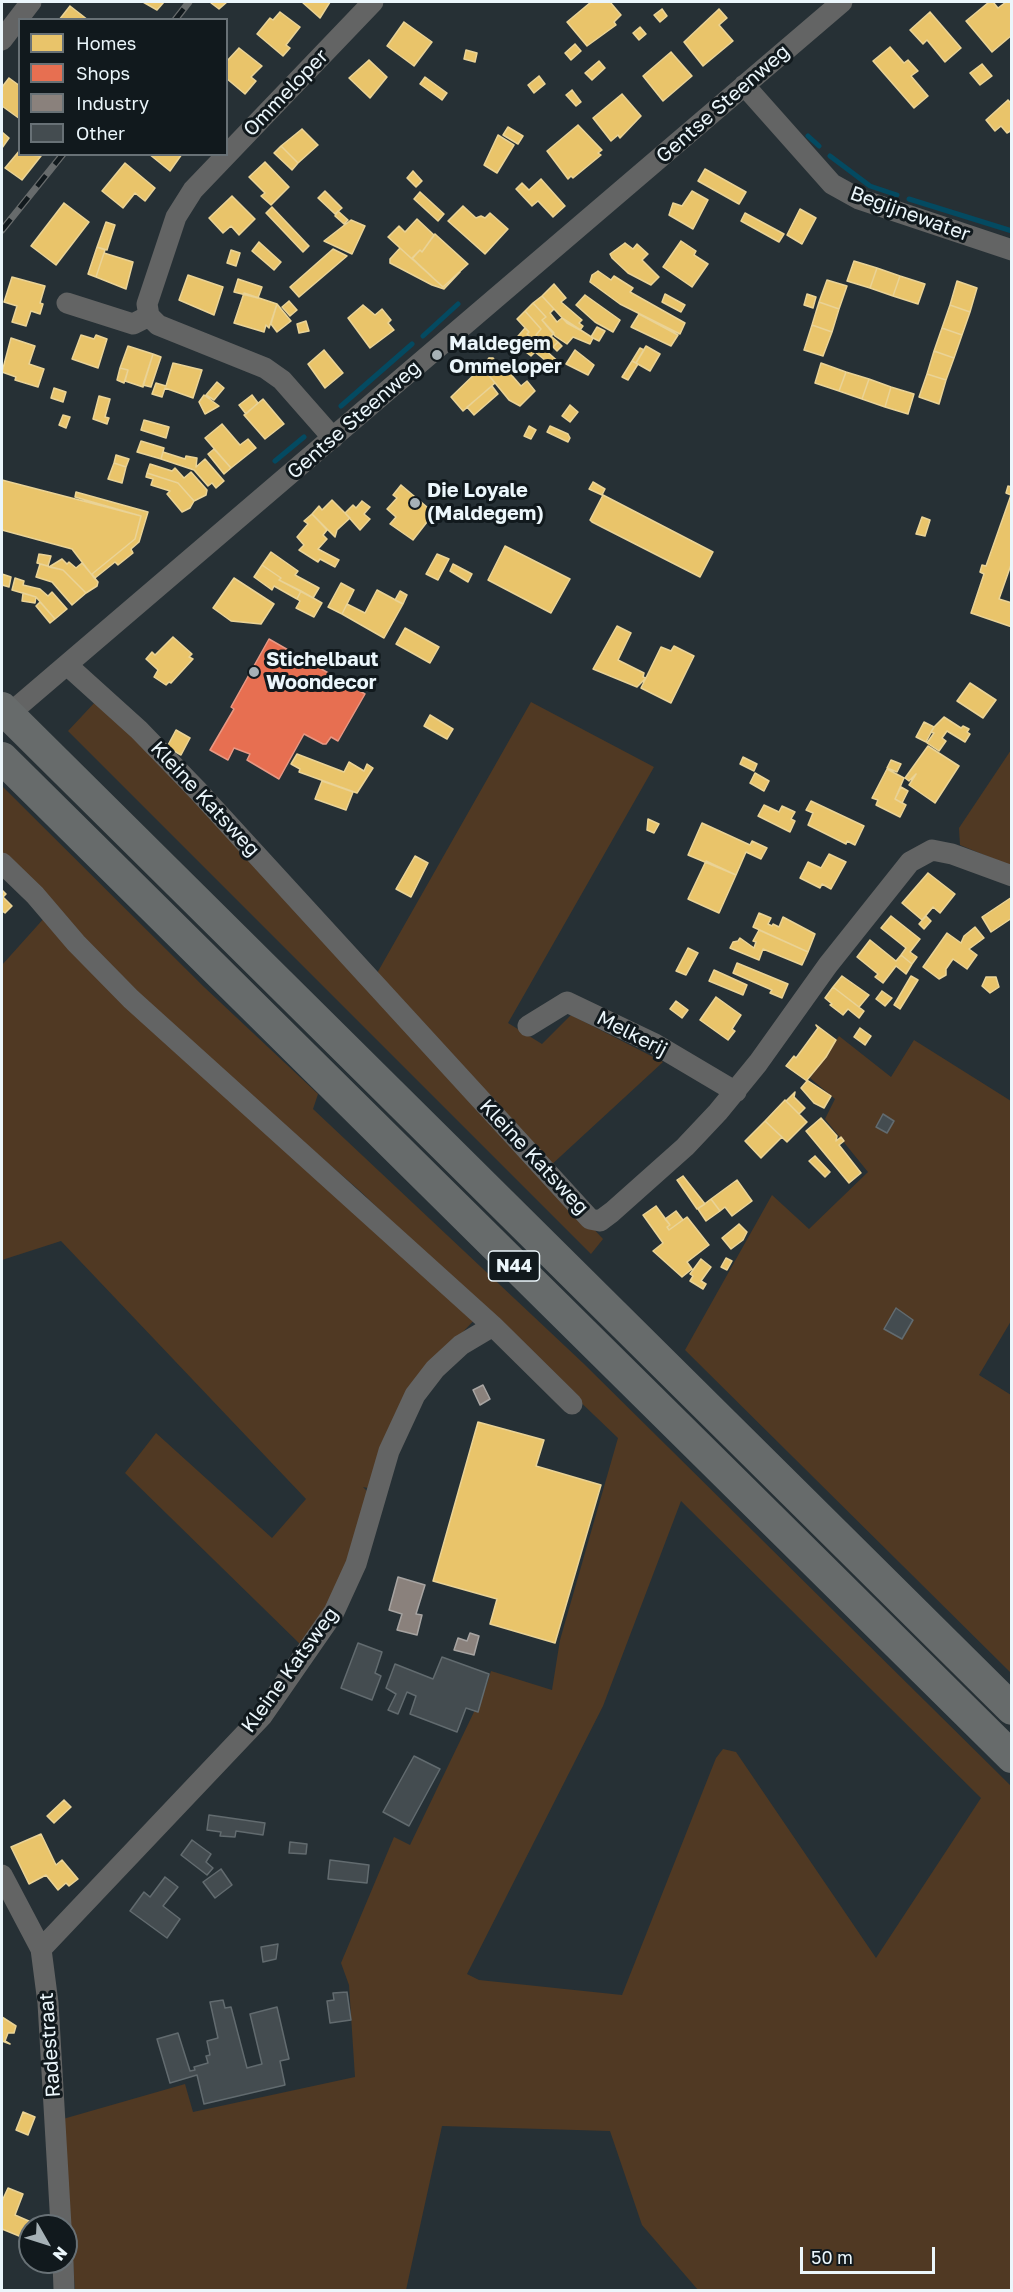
<!DOCTYPE html>
<html>
<head>
<meta charset="utf-8">
<style>
	body { margin:0 }
	#map { position:relative; width:1013px; height:2292px; overflow:hidden; background:#263035; font-family:"Golos Text",sans-serif }
	canvas { display:block }
	.frame { position:absolute; inset:0; border:3px solid #ebf6fb; pointer-events:none }
	.legend { position:absolute; left:18px; top:18px; width:210px; height:138px; box-sizing:border-box; background:#11191d; border:2px solid #687176; margin:0; padding:8px 10px; list-style:none; font-size:18px; color:#ebf6fb }
	.legend li { display:flex; align-items:center; gap:12px; height:30px }
	.legend b { width:30px; border:2px solid #687176 }
	.north { position:absolute; left:18px; top:2214px; width:60px; height:60px; box-sizing:border-box; background:#11191d; border:2px solid #687176; border-radius:50%; rotate:129deg; font-size:16px; font-weight:700; line-height:24px; text-align:center; color:#ebf6fb }
	.north::after { content:''; display:block; margin:auto; width:21px; height:27px; background:#a6b1b6; clip-path:polygon(50% 0,100% 100%,50% 72%,0 100%) }
	.scale { position:absolute; left:800px; top:2247px; width:135px; height:27px; box-sizing:border-box; border:3px solid #ebf6fb; border-top:0; padding-left:8px; font-size:18px; line-height:21px; white-space:nowrap; color:#ebf6fb; -webkit-text-stroke:4px #11191d; paint-order:stroke }
</style>
</head>
<body>
<div id="map">
<canvas width="1013" height="2292"></canvas>
<div class="frame"></div>
<ul class="legend">
<li><b style="height:16px;background:#e9c46a"></b>Homes</li>
<li><b style="height:16px;background:#e76f51"></b>Shops</li>
<li><b style="height:16px;background:#8a817c"></b>Industry</li>
<li><b style="height:16px;background:#444c50"></b>Other</li>
</ul>
<div class="north">N</div>
<div class="scale">50 m</div>
</div>
<script>
const c = document.querySelector('canvas').getContext('2d');
c.lineJoin = 'round';
function fill(path, color) { c.fillStyle = color; c.fill(path, 'evenodd'); }
const shape = rows => new Path2D(rows.map(r => 'M' + r).join(''));
function trace(path, color, width, dash) { c.strokeStyle = color; c.lineWidth = width; c.lineCap = dash ? 'butt' : 'round'; c.setLineDash(dash || []); c.stroke(path); }
function write(font, color, halo, rows, align = 'center') {
  c.font = font + ' "Golos Text",sans-serif'; c.lineWidth = 6; c.setLineDash([]); c.textBaseline = 'middle'; c.strokeStyle = halo; c.fillStyle = color; for (const [text, x, y, turn = 0] of rows) {
    c.save(); c.translate(x, y); c.rotate((+turn || 0) * Math.PI / 180); c.textAlign = isNaN(turn) ? turn : align; if (halo) c.strokeText(text, 0, 0); c.fillText(text, 0, 0); c.restore();
  }
}
fill(shape([
	[97,700,206,811,603,1239,591,1254,68,731],
	[531,702,654,767,508,1023,542,1044,571,1015,663,1062,549,1167,376,975],
	[1011,750,1011,866,960,845,959,828],
	[2,786,204,987,318,1094,313,1109,583,1363,1011,1786,1011,2290,698,2290,642,2225,610,2131,442,2126,406,2290,75,2290,63,2119,185,2084,193,2112,355,2077,349,1985,341,1963,394,1837,410,1845,486,1687,491,1671,552,1690,560,1640,618,1438,360,1191,229,1077,83,943,2,856],
	[681,1501,981,1798,876,1958,736,1752,723,1749,716,1758,622,1995,479,1980,467,1974,603,1706],
	[46,916,477,1317,417,1381,373,1489,363,1487,368,1492,352,1551,332,1597,301,1645,125,1473,156,1433,272,1538,306,1499,61,1241,2,1260,2,965],
	[839,1036,891,1077,914,1040,1011,1101,1011,1321,979,1375,1011,1395,1011,1673,685,1350,772,1195,809,1229,868,1172,825,1119,835,1099,810,1078]
]), '#503923');
const homes = shape([
	[143,2,164,2,157,10,143,2],
	[213,2,227,2,219,9,211,3,213,2],
	[302,2,330,2,320,18,302,2],
	[591,2,610,2,621,15,614,22,616,25,587,46,567,22,591,2],
	[989,2,993,2,998,8,1006,2,1012,2,1012,35,992,52,966,21,989,2],
	[70,6,88,20,59,20,70,6],
	[662,9,667,16,660,22,654,15,662,9],
	[719,9,727,18,719,25,733,41,703,66,684,42,719,9],
	[280,12,300,27,286,45,290,48,283,56,257,34,270,18,273,20,280,12],
	[930,12,961,48,945,62,927,40,923,44,910,30,930,12],
	[404,22,432,42,414,66,387,46,404,22],
	[640,27,646,34,639,40,633,33,640,27],
	[575,44,581,51,571,60,565,53,575,44],
	[890,47,904,63,908,60,918,71,911,76,928,96,914,108,873,61,890,47],
	[239,48,262,66,251,77,256,81,245,94,226,78,226,62,239,48],
	[466,50,477,53,475,62,464,59,466,50],
	[671,52,692,76,663,101,643,76,671,52],
	[369,60,387,77,370,98,349,78,369,60],
	[599,61,605,68,592,80,585,73,599,61],
	[982,64,992,76,980,85,970,73,982,64],
	[539,76,545,84,534,93,528,85,539,76],
	[425,77,447,93,442,100,420,84,425,77],
	[9,78,20,86,20,119,2,106,2,87,9,78],
	[572,90,581,102,576,106,566,95,572,90],
	[622,94,641,116,620,138,618,135,611,141,593,118,622,94],
	[1008,100,1012,104,1012,130,1007,133,1001,126,995,131,986,120,1008,100],
	[578,125,602,150,598,153,601,155,573,178,571,176,568,179,547,151,578,125],
	[508,127,523,136,518,144,503,135,508,127],
	[302,129,318,145,298,163,281,146,302,129],
	[2,132,9,138,2,148,2,132],
	[498,135,514,145,497,173,484,165,498,135],
	[281,146,298,163,292,170,274,153,281,146],
	[20,150,20,154,41,156,22,180,5,168,20,150],
	[149,154,182,154,170,171,149,154],
	[265,162,289,187,271,205,261,196,265,193,249,177,265,162],
	[125,163,155,188,145,201,135,193,123,208,102,191,125,163],
	[705,169,746,192,739,204,698,181,705,169],
	[413,171,422,181,416,187,407,178,413,171],
	[541,179,565,206,553,217,538,201,532,206,516,189,522,183,529,190,541,179],
	[325,191,342,208,335,214,318,198,325,191],
	[692,191,708,200,693,229,669,215,673,203,682,206,692,191],
	[420,192,444,214,438,221,414,199,420,192],
	[232,196,255,219,239,235,231,226,223,233,209,218,232,196],
	[64,203,89,222,56,265,31,246,64,203],
	[463,206,476,218,481,216,485,218,490,213,508,229,485,254,448,221,463,206],
	[272,207,309,246,303,252,266,213,272,207],
	[800,209,816,218,802,244,787,235,800,209],
	[338,211,348,220,344,224,335,216,338,211],
	[745,213,784,234,779,242,741,221,745,213],
	[417,219,434,235,422,252,420,250,412,259,388,237,399,226,405,232,417,219],
	[351,220,365,226,352,254,324,241,351,220],
	[106,222,115,225,107,250,97,247,106,222],
	[435,234,468,264,443,287,412,258,420,250,422,252,435,234],
	[681,241,696,251,694,255,708,264,692,287,663,267,681,241],
	[259,242,281,262,274,270,252,251,259,242],
	[625,243,633,249,637,244,648,254,642,260,659,277,651,285,628,273,612,258,610,254,625,243],
	[97,247,105,250,96,277,88,274,97,247],
	[400,248,443,287,460,272,444,289,432,285,390,263,390,259,400,248],
	[333,249,347,256,299,297,290,287,333,249],
	[231,250,240,253,236,266,227,263,231,250],
	[104,253,133,262,126,289,96,277,104,253],
	[854,261,877,268,870,288,847,281,854,261],
	[877,268,900,276,893,296,870,288,877,268],
	[598,271,611,280,614,276,633,288,630,292,685,323,680,334,620,304,590,282,592,275,598,271],
	[188,275,223,287,214,315,179,300,188,275],
	[900,276,925,284,918,304,893,296,900,276],
	[12,277,45,286,40,303,43,304,40,314,31,311,26,326,12,322,17,306,4,302,12,277],
	[238,279,262,287,258,298,234,292,238,279],
	[827,280,847,286,839,309,819,302,827,280],
	[957,281,977,288,970,312,950,305,957,281],
	[554,284,566,298,561,302,582,320,579,323,583,326,580,330,567,323,542,296,554,284],
	[244,293,277,304,269,328,266,325,264,332,234,323,244,293],
	[665,294,685,305,681,312,662,302,665,294],
	[807,294,816,297,813,308,804,305,807,294],
	[585,295,620,320,613,332,595,322,576,305,585,295],
	[542,296,554,309,550,313,557,322,562,318,593,338,590,344,573,337,567,344,555,336,542,320,546,317,533,303,542,296],
	[289,301,297,310,290,316,282,307,289,301],
	[819,302,839,309,832,332,812,325,819,302],
	[533,303,546,317,542,320,554,333,544,344,536,335,541,329,525,311,533,303],
	[277,304,291,321,277,332,271,324,277,304],
	[363,305,375,315,382,309,391,320,388,323,394,330,370,348,348,318,363,305],
	[950,305,970,312,962,335,942,328,950,305],
	[525,311,541,329,536,335,544,345,541,347,527,334,529,332,517,319,525,311],
	[639,314,678,335,671,346,631,327,639,314],
	[306,321,309,331,299,333,297,324,306,321],
	[812,325,832,332,823,356,804,350,812,325],
	[597,327,605,331,599,341,591,337,597,327],
	[525,328,529,332,527,334,561,364,556,369,535,352,531,356,513,342,525,328],
	[942,328,962,335,954,358,934,351,942,328],
	[81,335,94,339,96,335,107,339,98,368,72,359,81,335],
	[551,336,558,342,553,347,547,341,551,336],
	[11,338,35,346,29,364,44,369,38,387,15,380,16,377,2,372,11,338],
	[558,342,562,346,557,351,553,347,558,342],
	[128,346,153,354,143,387,125,381,128,370,120,368,128,346],
	[646,346,660,354,650,371,636,363,646,346],
	[640,348,644,350,636,363,632,361,640,348],
	[324,350,343,373,325,388,308,364,324,350],
	[575,350,594,365,588,375,566,364,575,350],
	[934,351,954,358,946,380,927,374,934,351],
	[153,354,161,357,151,387,143,385,153,354],
	[489,358,493,358,498,365,501,363,521,386,527,381,535,391,520,406,509,400,482,367,489,358],
	[632,361,638,364,628,380,622,377,632,361],
	[173,363,202,370,193,398,165,388,162,397,152,394,156,383,166,386,173,363],
	[821,363,846,372,839,391,815,383,821,363],
	[482,367,495,383,463,411,451,397,482,367],
	[120,368,128,370,124,383,117,380,120,368],
	[846,372,869,379,862,399,839,391,846,372],
	[927,374,946,380,939,404,919,397,927,374],
	[869,379,891,387,885,407,862,399,869,379],
	[217,382,224,388,214,400,206,395,217,382],
	[492,386,498,394,474,415,467,407,492,386],
	[891,387,914,394,908,414,885,407,891,387],
	[54,388,66,392,63,402,51,398,54,388],
	[204,395,219,406,205,414,199,402,204,395],
	[252,395,258,403,246,414,239,405,252,395],
	[99,396,110,399,105,417,109,418,107,424,93,419,99,396],
	[263,399,284,424,265,439,244,415,263,399],
	[570,405,578,412,570,422,562,416,570,405],
	[63,415,70,417,66,428,59,425,63,415],
	[144,420,169,427,166,438,141,430,144,420],
	[222,424,240,445,248,439,256,448,231,468,205,438,222,424],
	[529,426,536,430,531,439,524,436,529,426],
	[550,426,568,434,570,438,568,442,547,432,550,426],
	[141,441,164,448,161,459,137,452,141,441],
	[214,449,231,468,224,474,208,454,214,449],
	[163,452,185,459,186,456,197,458,196,467,205,459,224,481,216,488,212,483,208,486,194,470,161,459,163,452],
	[116,455,129,459,126,467,114,463,116,455],
	[114,463,126,467,122,483,108,479,114,463],
	[150,464,172,471,175,468,184,478,191,472,207,490,206,495,194,501,178,483,147,473,150,464],
	[147,473,178,483,194,501,190,508,182,512,167,494,170,491,151,485,153,479,146,477,147,473],
	[2,480,141,516,135,539,92,574,95,579,72,549,2,530,2,480],
	[593,482,605,489,602,495,589,489,593,482],
	[401,485,434,513,413,540,390,524,396,517,387,509,397,498,393,495,401,485],
	[1008,486,1012,487,1012,562,999,599,1012,603,1012,627,971,613,984,574,980,572,982,565,986,566,1011,495,1006,493,1008,486],
	[76,492,148,512,139,542,131,549,133,553,118,565,115,562,95,578,92,574,135,539,141,516,75,497,76,492],
	[603,495,713,552,700,577,592,522,590,520,603,495],
	[332,500,350,518,337,530,335,537,312,514,319,506,322,510,332,500],
	[362,501,370,507,364,514,370,519,360,530,345,513,353,505,356,508,362,501],
	[312,514,327,530,323,535,327,539,318,549,339,560,335,567,320,559,318,562,299,550,304,545,297,537,308,524,304,521,312,514],
	[922,517,930,520,925,536,916,534,922,517],
	[505,546,570,579,551,613,488,580,505,546],
	[271,552,298,571,295,575,319,588,313,598,279,580,281,578,262,565,271,552],
	[39,554,51,556,48,566,37,563,39,554],
	[437,554,449,559,438,580,426,574,437,554],
	[62,559,67,564,69,562,76,568,82,563,98,582,97,586,86,593,63,570,49,567,62,559],
	[40,564,63,570,86,593,72,605,52,582,36,577,40,564],
	[453,564,472,574,468,582,450,571,453,564],
	[262,565,281,578,279,580,301,591,297,599,274,586,272,590,254,577,262,565],
	[2,574,11,577,9,587,2,585,2,574],
	[15,578,24,581,23,585,40,589,48,596,52,592,67,609,55,619,36,597,12,590,15,578],
	[234,578,274,604,261,624,231,621,213,608,234,578],
	[341,583,354,590,342,614,328,607,341,583],
	[377,590,403,604,384,638,342,614,347,604,365,613,377,590],
	[301,591,322,603,314,617,296,608,300,601,297,599,301,591],
	[400,591,407,595,403,604,395,600,400,591],
	[23,593,36,597,35,603,22,601,23,593],
	[40,602,55,619,50,623,36,606,40,602],
	[617,626,631,633,618,660,644,673,643,677,646,678,637,687,593,669,617,626],
	[405,628,439,647,430,663,396,644,405,628],
	[173,637,192,654,189,657,193,659,171,683,169,682,166,685,154,677,158,670,146,659,152,652,155,655,173,637],
	[674,646,694,656,671,703,641,688,661,647,671,651,674,646],
	[970,683,996,700,983,718,957,701,970,683],
	[430,715,453,729,447,739,424,726,430,715],
	[944,717,961,728,963,726,969,729,967,732,970,734,965,742,947,731,942,738,946,741,939,751,927,743,934,733,931,732,934,727,944,717],
	[924,722,934,727,926,742,916,737,924,722],
	[176,730,190,738,181,755,167,747,176,730],
	[928,746,959,766,935,803,909,785,916,774,909,781,905,778,928,746],
	[297,754,344,772,349,762,364,771,367,764,373,768,357,793,299,772,300,769,291,764,297,754],
	[743,757,757,764,754,771,740,764,743,757],
	[891,760,901,764,897,772,887,768,891,760],
	[887,769,904,778,895,799,906,805,900,817,876,805,878,800,872,798,887,769],
	[755,773,769,781,764,791,750,783,755,773],
	[322,781,353,792,346,810,315,799,322,781],
	[901,787,908,791,902,803,895,799,901,787],
	[811,801,864,826,855,845,847,841,846,844,808,825,813,813,806,810,811,801],
	[764,805,779,812,782,806,795,812,791,819,795,821,790,832,758,816,764,805],
	[648,819,659,824,654,833,647,830,648,819],
	[702,823,750,845,752,841,767,848,761,859,746,852,736,875,688,855,702,823],
	[829,854,846,862,831,889,822,884,820,888,800,878,808,862,821,868,829,854],
	[415,856,428,863,411,897,396,889,415,856],
	[706,861,736,875,719,913,688,899,706,861],
	[928,873,955,894,940,913,933,907,922,920,902,903,928,873],
	[2,890,6,894,3,897,12,906,5,913,2,911,2,890],
	[1012,897,1012,918,991,932,982,917,1012,897],
	[759,913,771,918,768,924,772,926,773,924,779,927,783,917,815,934,808,952,753,927,759,913],
	[891,916,920,939,910,952,917,957,912,964,901,955,906,948,881,928,891,916],
	[926,916,931,921,924,929,919,924,926,916],
	[975,927,984,938,969,949,977,955,967,969,953,959,946,969,946,975,939,979,923,967,947,933,961,943,964,936,975,927],
	[759,930,808,952,802,965,763,949,759,960,730,948,733,942,738,941,740,938,754,948,756,942,753,941,759,930],
	[870,940,896,961,901,955,912,964,906,974,896,966,883,983,875,977,878,974,857,957,870,940],
	[688,948,698,953,686,975,676,971,688,948],
	[737,963,788,984,782,998,770,993,772,990,733,973,737,963],
	[714,970,747,985,743,995,709,981,714,970],
	[842,976,869,995,859,1007,833,987,842,976],
	[911,976,918,980,900,1009,894,1005,911,976],
	[986,977,996,977,999,987,990,993,982,986,986,977],
	[833,987,864,1011,859,1018,848,1009,843,1015,830,1005,832,1004,825,998,833,987],
	[882,991,892,998,885,1006,876,999,882,991],
	[716,997,741,1015,732,1029,735,1031,728,1040,700,1020,716,997],
	[676,1001,688,1010,682,1018,670,1009,676,1001],
	[816,1025,836,1040,826,1057,807,1080,831,1096,824,1108,814,1103,801,1088,807,1081,786,1066,794,1056,796,1058,818,1028,816,1025],
	[860,1028,871,1036,865,1045,854,1037,860,1028],
	[795,1092,794,1097,805,1108,799,1114,786,1101,795,1092],
	[785,1100,807,1122,787,1142,765,1121,785,1100],
	[821,1118,837,1136,836,1141,841,1137,844,1141,839,1145,861,1173,849,1183,806,1131,821,1118],
	[765,1121,782,1137,761,1158,745,1141,765,1121],
	[815,1156,830,1172,825,1177,809,1161,815,1156],
	[683,1176,705,1204,697,1209,677,1180,683,1176],
	[737,1180,752,1201,732,1216,725,1207,720,1211,711,1199,737,1180],
	[711,1199,720,1211,706,1221,698,1209,711,1199],
	[656,1206,670,1225,667,1227,669,1230,687,1217,709,1245,687,1262,692,1269,682,1277,653,1251,663,1243,643,1215,656,1206],
	[676,1211,683,1220,669,1230,667,1227,670,1225,665,1219,676,1211],
	[739,1224,747,1232,743,1240,731,1249,722,1238,739,1224],
	[726,1258,732,1261,727,1270,721,1267,726,1258],
	[701,1259,711,1267,701,1281,706,1284,703,1289,690,1281,693,1276,690,1274,701,1259],
	[478,1422,544,1440,536,1466,601,1485,555,1643,490,1624,497,1599,433,1581,478,1422],
	[64,1800,71,1807,54,1823,47,1816,64,1800],
	[41,1834,56,1865,62,1860,78,1879,69,1886,66,1883,58,1890,46,1875,29,1884,11,1847,41,1834],
	[2,2017,16,2026,14,2033,8,2033,5,2041,10,2044,2,2041,2,2017],
	[23,2112,35,2117,28,2135,16,2130,23,2112],
	[8,2188,23,2194,15,2215,31,2222,24,2238,2,2229,2,2201,8,2188]
]);
fill(homes, '#e9c46a');
trace(homes, '#ead396', 1.5);
const shops = shape([
	[269,639,365,694,338,741,331,737,326,744,323,744,304,734,279,779,247,760,250,754,234,748,228,760,210,750,234,709,231,707,269,639]
]);
fill(shops, '#e76f51');
trace(shops, '#e89884', 1.5);
const industry = shape([
	[483,1385,490,1399,480,1405,473,1390,483,1385],
	[398,1577,425,1585,416,1614,422,1615,417,1635,397,1630,402,1614,389,1610,398,1577],
	[470,1633,479,1636,474,1655,454,1650,458,1638,467,1641,470,1633]
]);
fill(industry, '#8a817c');
trace(industry, '#a7a4a2', 1.5);
trace(shape([
	[808,136,819,146],
	[830,156,870,186,897,195],
	[909,199,1012,231],
	[423,336,458,304],
	[341,406,412,344],
	[275,461,304,437]
]), '#044a61', 5);
const building = shape([
	[883,1114,894,1121,887,1133,876,1127,883,1114],
	[896,1308,913,1320,902,1339,884,1329,896,1308],
	[358,1643,382,1652,375,1673,381,1676,372,1700,341,1688,358,1643],
	[442,1657,489,1674,478,1712,466,1708,457,1732,410,1714,416,1696,407,1692,398,1714,388,1710,396,1694,386,1688,395,1664,433,1679,442,1657],
	[414,1756,440,1769,409,1826,383,1812,414,1756],
	[209,1815,265,1823,263,1835,236,1831,235,1837,220,1836,221,1832,207,1830,209,1815],
	[192,1840,211,1854,206,1862,213,1868,207,1875,181,1855,192,1840],
	[290,1842,307,1844,306,1854,289,1853,290,1842],
	[330,1860,369,1865,367,1883,328,1879,330,1860],
	[221,1869,232,1885,215,1898,203,1882,221,1869],
	[165,1877,178,1887,163,1906,180,1919,167,1938,130,1911,144,1892,150,1897,165,1877],
	[278,1944,276,1959,263,1962,261,1947,278,1944],
	[347,1992,351,2020,330,2023,327,2001,334,2000,333,1993,347,1992],
	[223,2000,225,2008,231,2007,247,2068,262,2064,250,2014,277,2007,289,2059,280,2061,285,2085,204,2104,197,2075,170,2083,157,2039,178,2033,190,2071,195,2070,194,2067,208,2063,206,2056,210,2055,207,2041,218,2038,210,2002,223,2000]
]);
fill(building, '#444c50');
trace(building, '#626b6f', 1.5);
trace(shape([
	[2,40,31,2],
	[744,85,832,184,859,199,1012,250],
	[67,303,133,324,149,316],
	[333,438,282,380,265,368,158,325,149,316,147,304,176,217,193,190,373,2],
	[67,665,139,730,198,791,590,1219,600,1221,612,1212,685,1147,718,1112,758,1063,828,965,910,862,932,850,952,854,1012,876],
	[2,720,842,2],
	[2,863,35,895,76,943,131,999,493,1326,572,1404],
	[528,1026,567,1002,655,1044,736,1092],
	[2,1875,41,1949,48,2003,61,2226],
	[41,1949,262,1716,334,1612,356,1564,389,1451,415,1395,435,1369,461,1345,493,1326],
	[63,2262,64,2290]
]), '#636464', 21);
trace(shape([
	[2,708,1012,1709],
	[2,758,1012,1757]
]), '#676b6b', 32);
const rail = shape([
	[175,20,189,2],
	[2,230,63,154]
]);
trace(rail, '#676b6c', 7);
trace(rail, '#11191d', 4.5, [14]);
for (const [x, y, r, color] of [
	[437,355,6,"#a6b1b6"],
	[415,503,6,"#a6b1b6"],
	[254,672,6,"#a6b1b6"]
]) { const dot = new Path2D(); dot.arc(x, y, r, 0, 2 * Math.PI); c.fillStyle = color; c.fill(dot); trace(dot, '#11191d', 2); }
for (const [x, y, w] of [
	[514,1266,51]
]) { const box = new Path2D(); box.roundRect(x - w / 2, y - 15, w, 30, 4.5); c.fillStyle = '#11191d'; c.fill(box); trace(box, '#ebf6fb', 1.5); }
write('bold 18px', '#ebf6fb', null, [
	["N44",514,1266]
]);
write('20px', '#ebf6fb', '#11191d', [
	["Ommeloper",286,93,-46],
	["Gentse Steenweg",723,104,-41],
	["Begijnewater",910,214,20],
	["Gentse Steenweg",354,420,-41],
	["Kleine Katsweg",205,799,47],
	["Melkerij",632,1034,27],
	["Kleine Katsweg",534,1157,47],
	["Kleine Katsweg",290,1670,-54],
	["Radestraat",50,2045,-94]
]);
write('bold 20px', '#ebf6fb', '#11191d', [
	["Maldegem",449,344],
	["Ommeloper",449,367],
	["Die Loyale",427,491],
	["(Maldegem)",427,514],
	["Stichelbaut",266,660],
	["Woondecor",266,683]
], 'left');
</script>
</body>
</html>
